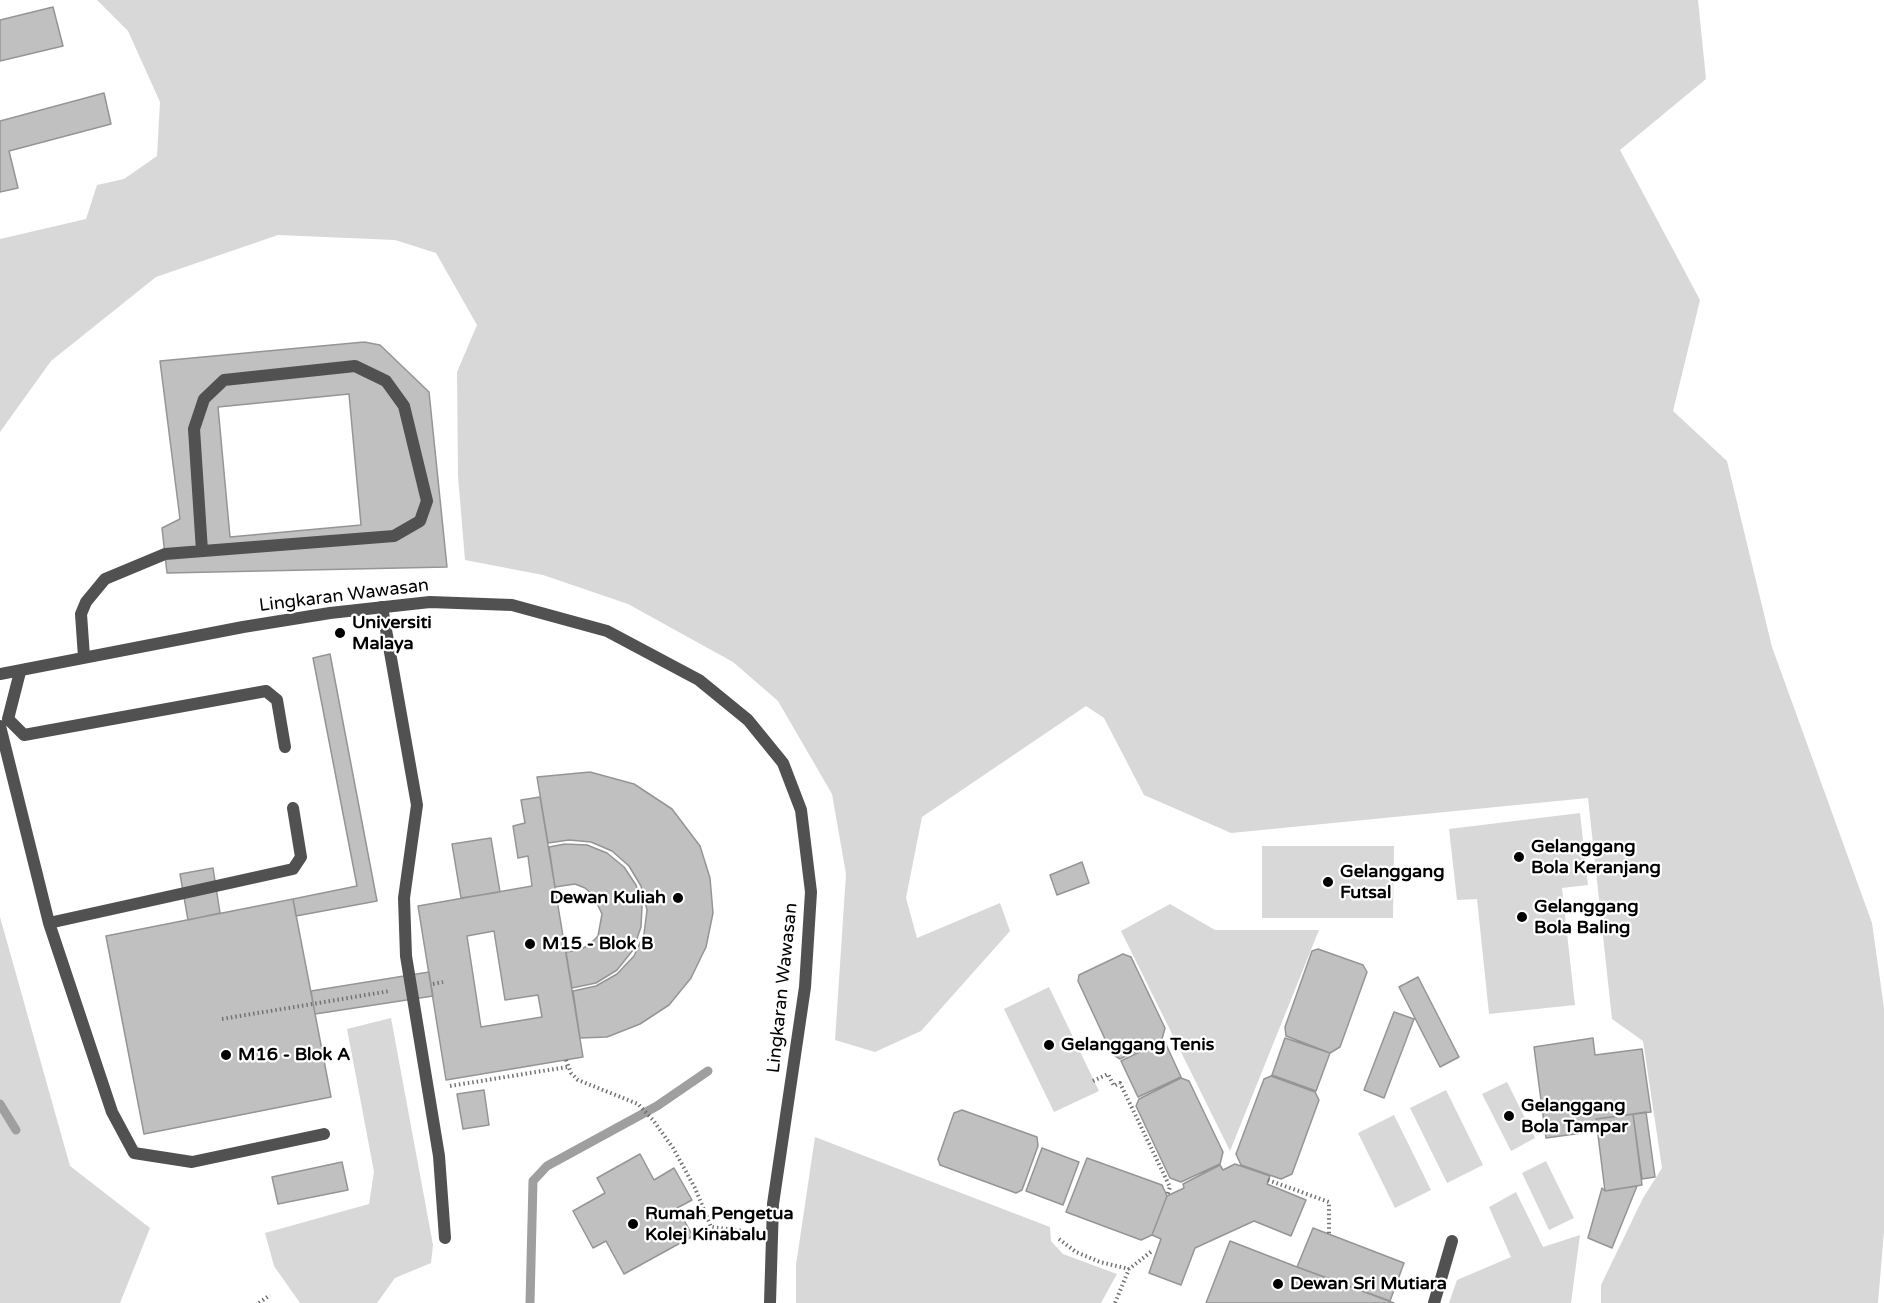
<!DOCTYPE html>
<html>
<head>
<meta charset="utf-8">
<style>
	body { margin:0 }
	canvas { display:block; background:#fff }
</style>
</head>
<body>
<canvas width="1884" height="1303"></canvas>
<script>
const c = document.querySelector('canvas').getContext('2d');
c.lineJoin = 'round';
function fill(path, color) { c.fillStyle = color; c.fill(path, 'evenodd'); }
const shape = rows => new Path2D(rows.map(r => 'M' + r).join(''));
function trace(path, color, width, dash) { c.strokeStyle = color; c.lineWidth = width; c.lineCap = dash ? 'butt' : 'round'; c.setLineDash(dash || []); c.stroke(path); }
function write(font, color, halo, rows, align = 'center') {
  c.font = font + ' "Varela Round",sans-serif'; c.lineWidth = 4.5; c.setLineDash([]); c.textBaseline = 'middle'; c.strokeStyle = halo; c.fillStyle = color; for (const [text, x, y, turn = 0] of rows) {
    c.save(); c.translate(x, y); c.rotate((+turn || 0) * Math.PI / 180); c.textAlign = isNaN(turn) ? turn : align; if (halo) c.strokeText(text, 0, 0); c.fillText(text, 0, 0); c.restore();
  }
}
fill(shape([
	[97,0,1698,0,1706,79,1620,150,1700,300,1673,411,1727,461,1772,647,1872,923,1884,1008,1884,1231,1878,1303,1601,1303,1601,1285,1643,1198,1662,1168,1643,1041,1612,1019,1588,798,1231,833,1144,795,1104,718,1086,706,922,817,906,898,917,938,1000,903,1010,931,921,1031,875,1052,835,1040,846,874,832,794,778,701,733,662,628,604,543,575,465,560,458,476,457,372,477,325,436,253,395,240,278,235,156,277,51,361,0,432,0,239,86,219,97,185,124,179,157,156,160,102,128,31],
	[1580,813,1588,885,1562,888,1575,1005,1489,1014,1477,899,1457,900,1449,829],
	[1262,846,1394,846,1393,918,1262,918],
	[1170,904,1215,930,1319,930,1230,1151,1121,931],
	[0,917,70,1166,150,1228,120,1303,0,1303],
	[1049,987,1099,1091,1054,1112,1004,1009],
	[391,1018,433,1245,431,1263,395,1278,377,1303,300,1303,274,1266,265,1233,369,1204,374,1172,347,1029],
	[1507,1082,1535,1138,1511,1151,1482,1094],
	[1446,1090,1483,1165,1447,1183,1410,1108],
	[1394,1115,1431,1190,1395,1208,1358,1133],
	[815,1137,1050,1227,1051,1241,1063,1254,1117,1274,1101,1303,796,1303,796,1265],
	[1546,1161,1574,1218,1549,1230,1522,1173],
	[1516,1192,1543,1247,1580,1235,1571,1303,1449,1303,1457,1280,1511,1257,1489,1207]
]), '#d8d8d8');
trace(shape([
	[0,1104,16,1130],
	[530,1303,533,1181,547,1166,657,1106,708,1071]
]), '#9f9f9f', 9);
const building = shape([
	[53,7,63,46,0,61,0,20,53,7],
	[104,93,111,124,9,151,18,188,0,192,0,121,104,93],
	[364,342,380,345,429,392,447,567,167,573,162,528,180,519,160,361,364,342],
	[349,394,361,525,230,537,218,407,349,394],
	[330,654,377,901,296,916,293,899,357,886,313,658,330,654],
	[590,772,634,784,672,809,700,846,710,878,713,913,706,947,691,978,669,1005,640,1024,607,1037,580,1038,573,991,596,986,617,974,634,956,644,934,647,910,641,886,629,866,612,851,591,842,569,840,548,843,537,777,590,772],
	[540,797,583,1057,446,1080,418,906,532,886,528,856,518,858,513,826,525,823,521,800,540,797],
	[494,931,505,1000,538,995,542,1017,481,1027,467,936,494,931],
	[491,838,500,892,461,898,452,844,491,838],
	[565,844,587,845,607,853,624,867,636,885,642,906,641,927,633,950,617,970,596,983,572,988,566,952,580,950,590,944,598,936,602,914,593,895,585,888,575,884,555,887,549,847,565,844],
	[1082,862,1089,883,1057,895,1050,875,1082,862],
	[213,868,220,913,188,920,180,874,213,868],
	[293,899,331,1097,144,1134,106,936,293,899],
	[1318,949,1363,965,1367,972,1340,1047,1330,1053,1286,1036,1285,1027,1312,951,1318,949],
	[1123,954,1131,957,1165,1028,1162,1039,1120,1059,1112,1054,1078,981,1079,975,1123,954],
	[429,972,433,996,315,1014,311,991,429,972],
	[1418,977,1459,1057,1440,1067,1399,987,1418,977],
	[1394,1012,1414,1019,1384,1098,1364,1090,1394,1012],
	[1285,1038,1330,1053,1316,1091,1272,1075,1285,1038],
	[1593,1038,1595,1055,1642,1049,1651,1112,1596,1119,1597,1131,1546,1138,1534,1047,1593,1038],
	[1164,1040,1181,1077,1138,1097,1121,1061,1164,1040],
	[1271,1076,1315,1092,1319,1100,1292,1174,1281,1179,1241,1165,1236,1154,1264,1079,1271,1076],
	[1181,1078,1189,1081,1223,1152,1220,1164,1181,1182,1170,1178,1136,1106,1139,1099,1181,1078],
	[484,1090,489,1125,463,1129,457,1094,484,1090],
	[962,1110,1037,1137,1038,1146,1022,1190,1016,1193,940,1165,938,1159,954,1113,962,1110],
	[1646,1112,1655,1177,1642,1179,1633,1114,1646,1112],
	[1633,1114,1642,1185,1605,1191,1596,1119,1633,1114],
	[1042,1148,1079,1162,1063,1205,1026,1191,1042,1148],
	[640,1154,654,1180,674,1168,692,1200,677,1208,693,1236,624,1274,606,1241,593,1248,573,1211,605,1193,597,1178,640,1154],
	[1087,1158,1162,1185,1167,1196,1152,1235,1141,1240,1066,1212,1087,1158],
	[342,1162,348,1190,278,1204,272,1177,342,1162],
	[1235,1164,1270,1176,1267,1184,1306,1200,1291,1236,1254,1221,1195,1248,1181,1285,1149,1273,1161,1239,1152,1235,1167,1196,1184,1188,1183,1184,1220,1165,1223,1170,1235,1164],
	[1637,1186,1612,1248,1588,1238,1602,1188,1605,1191,1637,1186],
	[1313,1228,1404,1263,1390,1301,1297,1267,1313,1228],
	[1230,1241,1297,1267,1394,1303,1206,1303,1230,1241]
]);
fill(building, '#c0c0c0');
trace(building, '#959595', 1.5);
trace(shape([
	[433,984,443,982],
	[222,1019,390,991],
	[566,1060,571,1073,578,1080,638,1104,653,1120,673,1148,695,1188,711,1227,744,1231],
	[1093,1081,1108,1074,1114,1086,1120,1083,1170,1187,1167,1196],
	[450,1086,567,1067],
	[1268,1180,1329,1202,1329,1234],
	[1059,1239,1076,1252,1100,1262,1129,1269],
	[259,1303,270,1295],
	[1115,1303,1129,1269,1152,1251]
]), '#737373', 4, [1.5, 3]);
trace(shape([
	[382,607,417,805,404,898,406,956,439,1156,445,1238],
	[84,657,81,614,86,602,105,579,165,554,394,536,420,521,427,501,404,406,386,381,355,366,224,380,204,399,194,429,202,551],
	[20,672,8,719,24,735,266,691,277,700,285,747],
	[0,726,49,923,112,1112,134,1153,192,1162,324,1134],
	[49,923,293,869,301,857,293,808],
	[1434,1303,1452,1241]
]), '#515151', 12);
trace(shape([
	[0,674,243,627,330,613,430,602,512,605,607,631,699,680,748,720,783,763,801,810,811,892,805,987,773,1204,770,1303]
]), '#515151', 12);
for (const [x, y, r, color] of [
	[340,633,6,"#000"],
	[1519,857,6,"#000"],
	[1328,882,6,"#000"],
	[678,898,6,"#000"],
	[1522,917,6,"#000"],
	[530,944,6,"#000"],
	[1049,1045,6,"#000"],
	[226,1055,6,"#000"],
	[1509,1116,6,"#000"],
	[633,1224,6,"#000"],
	[1278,1284,6,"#000"]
]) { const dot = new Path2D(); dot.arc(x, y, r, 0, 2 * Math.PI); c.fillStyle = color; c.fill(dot); trace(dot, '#fff', 2); }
write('18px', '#000', '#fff', [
	["Lingkaran Wawasan",344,596,-7],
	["Lingkaran Wawasan",783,988,-84]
]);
write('bold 18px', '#000', '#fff', [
	["Universiti",352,623],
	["Malaya",352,644],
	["Gelanggang",1531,847],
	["Bola Keranjang",1531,868],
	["Gelanggang",1340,872],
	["Futsal",1340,893],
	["Dewan Kuliah",666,898,"right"],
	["Gelanggang",1534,907],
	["Bola Baling",1534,928],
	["M15 - Blok B",542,944],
	["Gelanggang Tenis",1061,1045],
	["M16 - Blok A",238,1055],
	["Gelanggang",1521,1106],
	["Bola Tampar",1521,1127],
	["Rumah Pengetua",645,1214],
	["Kolej Kinabalu",645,1235],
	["Dewan Sri Mutiara",1290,1284]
], 'left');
</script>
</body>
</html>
